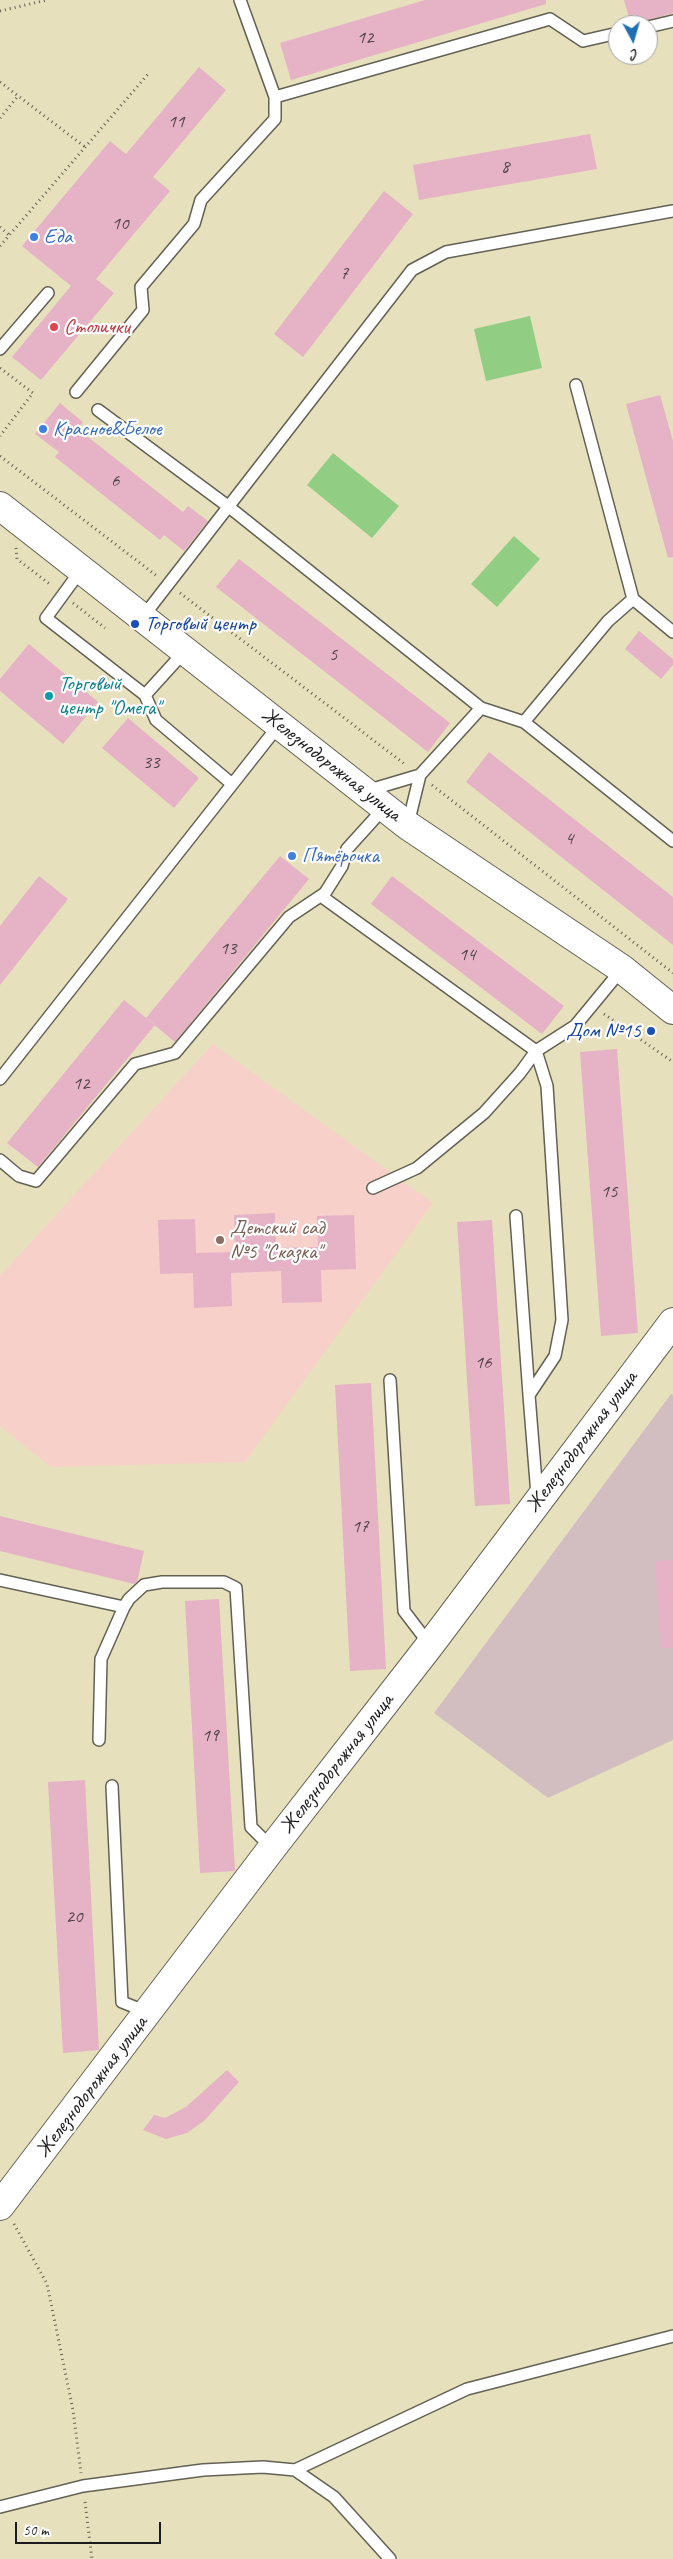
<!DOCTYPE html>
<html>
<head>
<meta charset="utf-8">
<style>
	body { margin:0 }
	#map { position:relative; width:673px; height:2559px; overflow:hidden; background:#e7e0bc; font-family:Caveat,sans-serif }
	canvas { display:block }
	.north { position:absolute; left:608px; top:15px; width:50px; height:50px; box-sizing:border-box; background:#fff; border:1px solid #a4a4a4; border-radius:50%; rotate:174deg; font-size:14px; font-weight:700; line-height:20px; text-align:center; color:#1c1c1c }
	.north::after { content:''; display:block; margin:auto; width:18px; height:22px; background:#1f6fb2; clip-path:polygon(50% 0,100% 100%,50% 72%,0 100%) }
	.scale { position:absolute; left:15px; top:2522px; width:146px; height:22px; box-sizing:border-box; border:2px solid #1c1c1c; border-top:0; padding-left:6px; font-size:15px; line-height:18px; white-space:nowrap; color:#1c1c1c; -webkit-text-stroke:4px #fff; paint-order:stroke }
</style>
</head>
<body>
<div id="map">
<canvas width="673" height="2559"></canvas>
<div class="north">С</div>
<div class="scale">50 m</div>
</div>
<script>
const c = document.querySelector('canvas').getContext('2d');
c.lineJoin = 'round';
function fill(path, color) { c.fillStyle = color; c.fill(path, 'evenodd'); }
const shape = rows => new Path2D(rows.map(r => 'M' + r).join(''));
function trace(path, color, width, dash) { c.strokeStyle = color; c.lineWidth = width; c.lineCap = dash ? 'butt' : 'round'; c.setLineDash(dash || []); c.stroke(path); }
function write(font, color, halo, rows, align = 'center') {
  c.font = font + ' Caveat,sans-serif'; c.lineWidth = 4.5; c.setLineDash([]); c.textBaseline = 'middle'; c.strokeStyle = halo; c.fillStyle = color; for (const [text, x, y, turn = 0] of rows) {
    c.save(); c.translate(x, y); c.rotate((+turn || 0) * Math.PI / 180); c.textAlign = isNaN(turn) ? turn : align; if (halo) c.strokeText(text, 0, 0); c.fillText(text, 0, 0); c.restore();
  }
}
fill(shape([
	[213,1044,433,1203,245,1462,51,1467,0,1426,0,1276]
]), '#f7d0c9');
fill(shape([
	[671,1394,673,1395,673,1740,548,1798,434,1713]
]), '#d2bec1');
fill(shape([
	[530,316,542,368,486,381,474,329],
	[333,453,399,506,372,538,307,485],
	[514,536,540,559,497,607,471,584]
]), '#91ce84');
fill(shape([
	[425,0,546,0,546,4,291,80,280,43],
	[624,0,673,0,673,13,631,25],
	[199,67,226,90,153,177,170,191,96,279,114,293,41,380,12,357,71,286,22,246,110,141,126,154],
	[590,134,597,169,419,200,413,165],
	[384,191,413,214,303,357,274,334],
	[660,395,673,441,673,557,668,558,626,404],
	[60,403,83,422,78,429,183,512,188,506,208,521,184,551,164,535,160,540,55,457,59,452,35,434],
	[239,559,450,723,428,752,216,587],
	[639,631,673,659,673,665,661,679,625,649],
	[29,644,98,702,63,744,0,691,0,679],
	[128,718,199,778,174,808,102,748],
	[489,752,673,897,673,945,466,782],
	[280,856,309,879,175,1042,146,1018],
	[39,876,68,899,0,985,0,926],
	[392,876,564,1006,542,1034,371,904],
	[124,1000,155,1025,38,1167,7,1143],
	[617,1049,638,1333,601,1336,580,1052],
	[275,1213,276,1248,318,1247,317,1216,354,1215,356,1269,321,1270,322,1302,282,1303,281,1271,231,1273,232,1306,194,1308,193,1273,160,1274,158,1220,195,1219,196,1253,235,1252,234,1215],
	[492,1220,510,1504,475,1506,457,1222],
	[371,1383,386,1669,350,1671,335,1385],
	[0,1516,144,1551,137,1582,134,1584,0,1551],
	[673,1560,673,1648,661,1648,655,1561],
	[219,1599,235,1871,200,1873,185,1601],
	[85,1780,99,2050,63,2053,48,1782],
	[227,2070,239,2082,204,2121,187,2133,166,2139,143,2130,154,2115,165,2118,186,2107]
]), '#e5b2c6');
const service = shape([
	[648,27,673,21],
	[275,97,550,19,583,41,618,33],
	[0,349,48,293],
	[576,385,633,599,673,632],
	[76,392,143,310,141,287,194,224,201,200,275,119,275,97,240,0],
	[98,410,229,507,481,708,524,722,673,841],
	[81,570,46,618,145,695,185,651],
	[142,618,412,270,446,252,673,211],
	[145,695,156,720,232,784],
	[524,722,608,621,633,599],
	[366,791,420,775],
	[408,824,420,775,481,708],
	[321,896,536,1051,575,1026,622,969],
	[536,1051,547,1086,562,1320,555,1356,529,1395,537,1495],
	[0,1079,279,725],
	[0,1160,19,1176,36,1181,135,1064,175,1053,289,917,325,893,342,866,347,849,385,807],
	[373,1188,417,1168,484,1113,520,1073,536,1051],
	[516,1216,529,1395],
	[390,1380,404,1611,430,1645],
	[0,1580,124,1607,129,1599,144,1585,162,1582,224,1582,236,1588,251,1827,272,1848],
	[99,1740,101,1659,124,1607],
	[112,1786,122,2002,147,2012],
	[295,2470,467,2389,673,2336],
	[0,2507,83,2486,203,2470,263,2467,295,2470,334,2497,390,2559]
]);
const tertiary = shape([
	[0,506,407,825,622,969,673,1010],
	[0,2206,272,1848,430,1645,673,1322]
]);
trace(service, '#636154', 14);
trace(tertiary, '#636154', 30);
trace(shape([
	[0,11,47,0],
	[0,82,85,147],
	[0,118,18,96],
	[0,227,9,235],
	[0,246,149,73],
	[0,368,33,393,0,436],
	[0,456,157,576],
	[16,548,17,559,51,585],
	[180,593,406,765],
	[73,603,105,628],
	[432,785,673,973],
	[604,1014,673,1062],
	[14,2224,47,2284,73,2410,81,2473],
	[85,2502,92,2559]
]), '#636154', 3, [1, 4]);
trace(service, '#fff', 11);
trace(tertiary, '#fff', 28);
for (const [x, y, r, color] of [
	[34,237,5,"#3f7fe0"],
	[54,327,5,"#e0444e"],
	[43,429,5,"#3f7fe0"],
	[135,624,5,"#1a4fb4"],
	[49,696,5,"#0f9aa8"],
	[292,856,5,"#3f7fe0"],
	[651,1031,5,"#1a4fb4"],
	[220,1240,5,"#8d6e63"]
]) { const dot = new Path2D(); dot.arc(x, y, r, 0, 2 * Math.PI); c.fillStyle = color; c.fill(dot); trace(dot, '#fff', 2); }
write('19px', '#4e4246', null, [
	["12",365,38],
	["11",176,122],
	["8",505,167],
	["10",120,224],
	["7",344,274],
	["6",115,481],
	["5",333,655],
	["33",151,763],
	["4",569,839],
	["13",228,949],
	["14",467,955],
	["12",81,1084],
	["15",609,1192],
	["16",483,1363],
	["17",360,1527],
	["19",210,1736],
	["20",74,1917]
]);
write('21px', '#366cbe', '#fff', [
	["Еда",44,237],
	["Красное&Белое",53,429],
	["Пятёрочка",302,856]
], 'left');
write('21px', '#be3a42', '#fff', [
	["Столички",64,327]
], 'left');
write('21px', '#164399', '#fff', [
	["Торговый центр",145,624],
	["Дом №15",641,1031,"right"]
], 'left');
write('21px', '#0d838f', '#fff', [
	["Торговый",59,684],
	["центр \"Омега\"",59,708]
], 'left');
write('21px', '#1c1c1c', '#fff', [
	["Железнодорожная улица",331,765,38],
	["Железнодорожная улица",582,1442,-53],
	["Железнодорожная улица",337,1764,-52],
	["Железнодорожная улица",92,2087,-53]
]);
write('21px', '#785e54', '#fff', [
	["Детский сад",230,1228],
	["№5 \"Сказка\"",230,1252]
], 'left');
</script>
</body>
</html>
